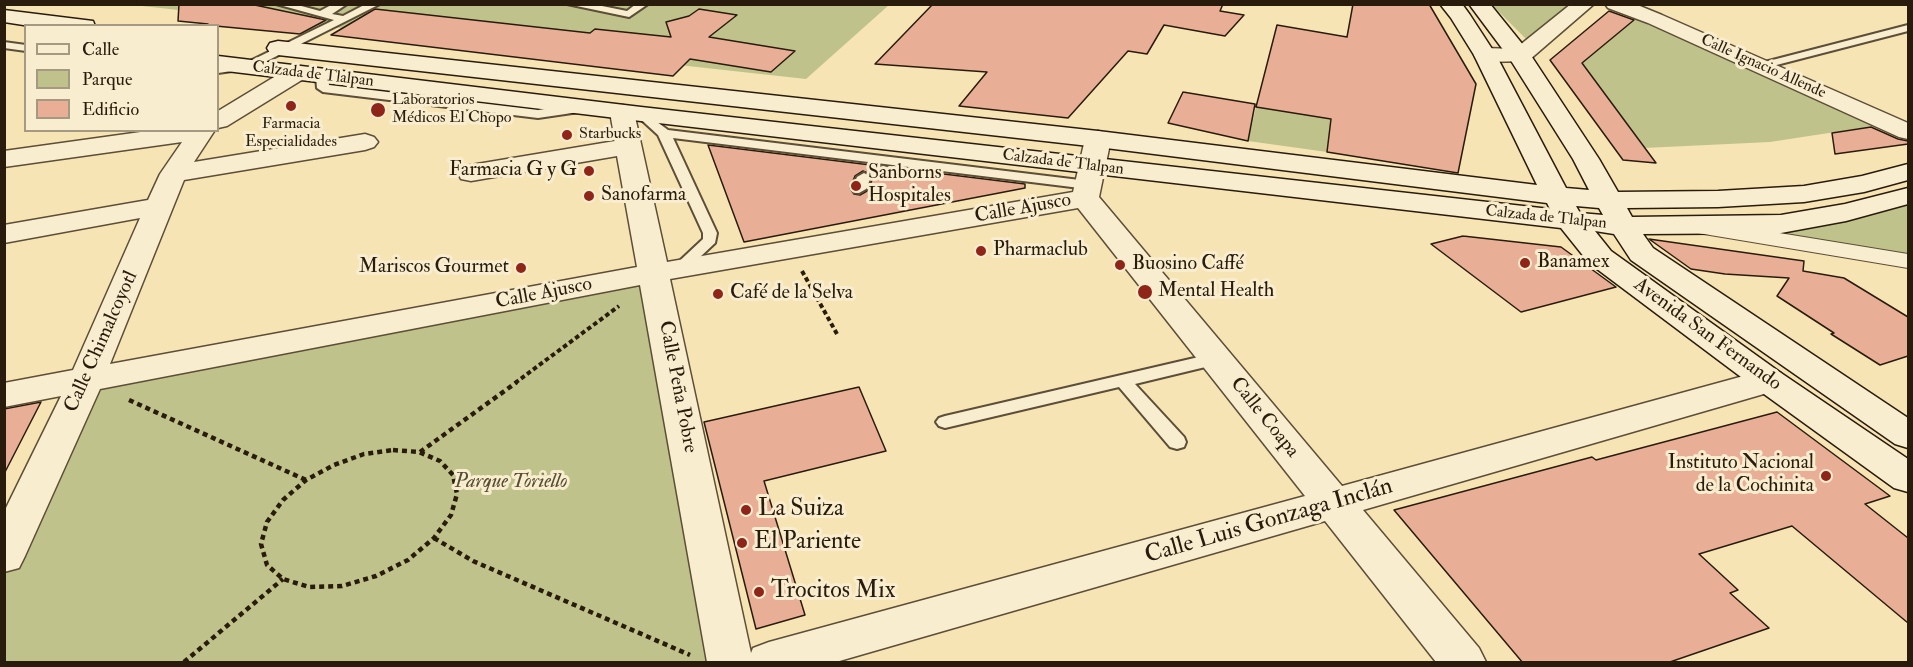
<!DOCTYPE html>
<html>
<head>
<meta charset="utf-8">
<style>
	body { margin:0 }
	#map { position:relative; width:1913px; height:667px; overflow:hidden; background:#f6e4b5; font-family:"IM FELL Double Pica",serif }
	canvas { display:block }
	.frame { position:absolute; inset:0; border:6px solid #291c0d; pointer-events:none }
	.legend { position:absolute; left:24px; top:24px; width:195px; height:108px; box-sizing:border-box; background:#f9edcf; border:2px solid #a69981; margin:0; padding:8px 10px; list-style:none; font-size:18px; color:#291c0d }
	.legend li { display:flex; align-items:center; gap:12px; height:30px }
	.legend b { width:30px; border:2px solid #a69981 }
</style>
</head>
<body>
<div id="map">
<canvas width="1913" height="667"></canvas>
<div class="frame"></div>
<ul class="legend">
<li><b style="height:8px;background:#f9edcf"></b>Calle</li>
<li><b style="height:16px;background:#bfc38b"></b>Parque</li>
<li><b style="height:16px;background:#e9af96"></b>Edificio</li>
</ul>
</div>
<script>
const c = document.querySelector('canvas').getContext('2d');
c.lineJoin = 'round';
function fill(path, color) { c.fillStyle = color; c.fill(path, 'evenodd'); }
const shape = rows => new Path2D(rows.map(r => 'M' + r).join(''));
function trace(path, color, width, dash) { c.strokeStyle = color; c.lineWidth = width; c.lineCap = dash ? 'butt' : 'round'; c.setLineDash(dash || []); c.stroke(path); }
function write(font, color, halo, rows, align = 'center') {
  c.font = font + ' "IM FELL Double Pica",serif'; c.lineWidth = 6; c.setLineDash([]); c.textBaseline = 'middle'; c.strokeStyle = halo; c.fillStyle = color; for (const [text, x, y, turn = 0] of rows) {
    c.save(); c.translate(x, y); c.rotate((+turn || 0) * Math.PI / 180); c.textAlign = isNaN(turn) ? turn : align; if (halo) c.strokeText(text, 0, 0); c.fillText(text, 0, 0); c.restore();
  }
}
fill(shape([
	[133,5,889,5,806,79],
	[1492,5,1574,5,1527,40],
	[1638,17,1881,125,1770,142,1644,148,1582,63],
	[1256,107,1331,119,1327,152,1248,141],
	[1908,201,1908,254,1781,234],
	[655,273,730,662,5,662,5,557,86,380]
]), '#bfc38b');
const building = shape([
	[179,4,250,4,326,20,300,34,205,25,208,24,178,21,179,4],
	[933,4,1223,4,1220,11,1244,15,1225,36,1164,25,1147,54,1128,51,1068,118,959,106,987,72,875,64,933,4],
	[1353,4,1429,4,1476,84,1458,173,1327,152,1331,119,1256,107,1277,25,1347,37,1353,4],
	[375,9,590,33,595,29,671,37,666,22,689,16,699,9,737,15,709,37,795,51,771,72,690,59,673,76,331,35,375,9],
	[1609,11,1634,20,1582,63,1656,163,1623,160,1550,60,1609,11],
	[1183,92,1255,104,1248,141,1168,123,1183,92],
	[1871,127,1898,139,1908,141,1908,144,1835,154,1832,133,1871,127],
	[708,145,1025,184,1025,188,744,242,708,145],
	[863,171,872,175,873,178,867,191,860,195,854,194,850,188,855,176,863,171],
	[1463,236,1561,247,1616,287,1521,312,1431,244,1463,236],
	[1649,239,1804,261,1803,271,1844,278,1908,317,1908,356,1880,365,1831,334,1834,333,1777,296,1789,278,1725,274,1691,269,1649,239],
	[859,387,886,451,764,481,805,615,756,629,704,422,859,387],
	[41,402,4,474,4,409,41,402],
	[1777,412,1890,496,1865,504,1908,538,1908,623,1792,526,1699,554,1738,590,1730,593,1769,628,1667,663,1523,663,1394,510,1592,457,1596,460,1777,412]
]);
fill(building, '#e9af96');
trace(building, '#291c0d', 1.5);
const service = shape([
	[276,4,294,4,320,11,333,4,347,4,332,14,343,16,366,4,380,4,253,68,218,73,218,67,246,63,334,20,276,4],
	[567,4,592,4,627,11,636,4,648,4,629,17,567,4],
	[1908,25,1908,31,1761,69,1755,66,1757,64,1908,25],
	[4,42,26,45,26,51,4,48,4,42],
	[322,74,328,77,329,85,538,110,579,104,585,108,579,112,538,118,323,92,317,88,316,77,322,74],
	[641,110,668,130,1088,181,1095,185,1088,189,673,138,717,233,715,243,684,272,679,274,671,269,703,239,703,233,658,135,635,114,641,110],
	[864,173,871,177,866,189,859,193,854,192,852,189,857,177,864,173],
	[1216,353,1222,355,1224,359,1222,363,1135,384,1184,437,1186,442,1184,447,1177,449,1170,447,1119,387,945,428,939,426,936,422,939,418,945,416,1216,353]
]);
const pedestrian = shape([
	[1706,221,1908,254,1908,268,1698,233,1695,228,1698,223,1706,221]
]);
const minor = shape([
	[1571,4,1594,4,1528,61,1485,62,1477,60,1474,55,1477,50,1485,48,1515,49,1571,4],
	[1605,4,1635,4,1662,15,1908,123,1908,139,1899,137,1648,23,1608,8,1605,4],
	[297,66,305,68,309,73,305,78,227,126,218,128,218,111,289,68,297,66],
	[622,105,631,107,634,112,667,262,1073,192,1085,139,1089,134,1098,131,1107,134,1111,139,1099,197,1342,486,1769,369,1781,373,1786,381,1781,389,1363,510,1479,648,1486,662,1436,662,1325,521,836,662,707,662,640,285,100,389,25,556,19,568,4,572,4,512,61,396,4,407,4,383,73,370,140,218,4,243,4,225,148,200,160,174,182,142,4,167,4,151,155,130,215,130,194,162,365,134,374,137,378,142,374,147,365,150,184,180,110,364,637,267,617,156,471,181,461,179,458,173,461,167,471,165,615,141,610,112,613,107,622,105],
	[1078,208,1305,496,769,642,753,648,751,653,670,279,1078,208]
]);
const secondary = shape([
	[1440,4,1462,4,1470,15,1496,55,1566,188,1589,190,1573,159,1510,59,1469,4,1490,4,1528,51,1599,159,1618,192,1718,191,1804,186,1862,176,1908,164,1908,180,1864,192,1804,202,1718,207,1627,208,1632,217,1781,215,1845,204,1908,188,1908,204,1846,221,1781,233,1643,234,1653,248,1908,418,1908,448,1895,444,1631,260,1614,234,1595,231,1611,251,1781,373,1908,459,1908,492,1894,488,1757,389,1589,263,1561,228,641,121,218,70,218,56,641,107,1550,209,1547,203,1098,147,278,55,270,53,267,48,270,43,278,41,1098,131,1537,185,1474,55,1451,18,1440,4],
	[1576,206,1599,208,1603,215,1580,213,1576,206],
	[4,10,85,20,93,21,95,26,30,26,4,22,4,10]
]);
trace(service, '#5c4e37', 4);
trace(pedestrian, '#5c4e37', 2);
trace(minor, '#5c4e37', 3);
trace(secondary, '#291c0d', 3);
trace(shape([
	[802,271,837,334],
	[515,383,619,306]
]), '#291c0d', 4, [4.5, 3]);
trace(shape([
	[129,400,306,480],
	[393,450,419,452,440,461,453,475,457,494,451,515,434,538,408,560,376,576,342,586,309,587,283,579,267,565,261,544,267,522,283,500,306,480,334,465,364,454,393,450],
	[420,452,517,382],
	[434,538,473,561,690,655],
	[184,662,283,579]
]), '#291c0d', 4.5, [5, 4]);
fill(service, '#f9edcf');
fill(pedestrian, '#f9edcf');
fill(minor, '#f9edcf');
fill(secondary, '#f9edcf');
for (const [x, y, r, color] of [
	[291,106,6,"#8f2418"],
	[378,110,8,"#8f2418"],
	[567,135,6,"#8f2418"],
	[589,171,6,"#8f2418"],
	[856,186,6,"#8f2418"],
	[589,196,6,"#8f2418"],
	[981,251,6,"#8f2418"],
	[1525,263,6,"#8f2418"],
	[1120,265,6,"#8f2418"],
	[521,268,6,"#8f2418"],
	[1145,292,8,"#8f2418"],
	[718,294,6,"#8f2418"],
	[1826,476,6,"#8f2418"],
	[746,510,6,"#8f2418"],
	[742,543,6,"#8f2418"],
	[759,592,6,"#8f2418"]
]) { const dot = new Path2D(); dot.arc(x, y, r, 0, 2 * Math.PI); c.fillStyle = color; c.fill(dot); trace(dot, '#f9edcf', 2); }
write('16px', '#291c0d', '#f9edcf', [
	["Calle Ignacio Allende",1763,67,24],
	["Calzada de Tlalpan",313,75,7],
	["Calzada de Tlalpan",1063,163,7],
	["Calzada de Tlalpan",1546,218,6]
]);
write('16px', '#291c0d', '#f9edcf', [
	["Laboratorios",392,101],
	["Médicos El Chopo",392,119],
	["Farmacia",291,125,"center"],
	["Especialidades",291,143,"center"],
	["Starbucks",579,135]
], 'left');
write('20px', '#291c0d', '#f9edcf', [
	["Farmacia G y G",577,171,"right"],
	["Sanborns",868,174],
	["Hospitales",868,197],
	["Sanofarma",601,196],
	["Pharmaclub",993,251],
	["Banamex",1537,263],
	["Buosino Caffé",1132,265],
	["Mariscos Gourmet",509,268,"right"],
	["Mental Health",1158,292],
	["Café de la Selva",730,294],
	["Instituto Nacional",1814,464,"right"],
	["de la Cochinita",1814,487,"right"]
], 'left');
write('20px', '#291c0d', '#f9edcf', [
	["Calle Ajusco",1023,209,-10],
	["Calle Ajusco",544,294,-11],
	["Avenida San Fernando",1707,335,36],
	["Calle Chimalcoyotl",102,342,-66],
	["Calle Peña Pobre",677,387,79],
	["Calle Coapa",1264,418,51]
]);
write('italic 20px', '#564e33', '#f9edcf', [
	["Parque Toriello",511,483]
]);
write('24px', '#291c0d', '#f9edcf', [
	["La Suiza",758,510],
	["El Pariente",754,543],
	["Trocitos Mix",771,592]
], 'left');
write('24px', '#291c0d', '#f9edcf', [
	["Calle Luis Gonzaga Inclán",1269,522,-16]
]);
</script>
</body>
</html>
